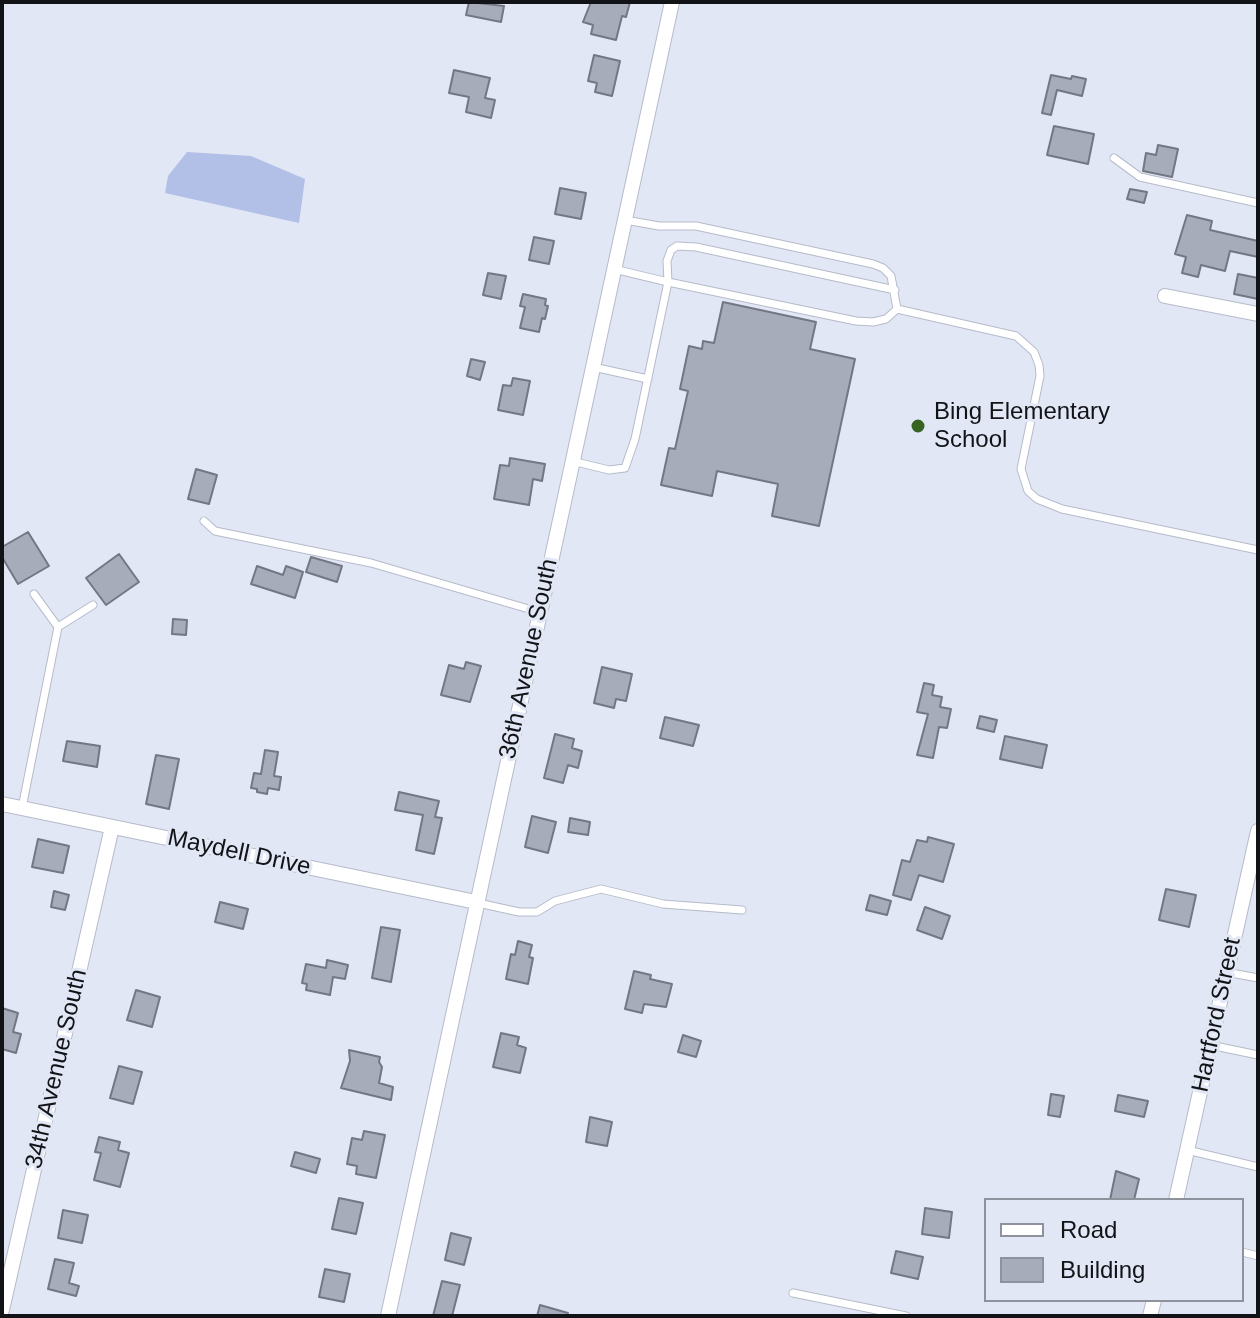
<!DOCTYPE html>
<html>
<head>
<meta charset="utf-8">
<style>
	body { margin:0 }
	#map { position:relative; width:1260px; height:1318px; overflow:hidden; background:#e2e7f6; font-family:Helvetica,sans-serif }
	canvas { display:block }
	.frame { position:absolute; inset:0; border:4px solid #111317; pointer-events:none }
	.legend { position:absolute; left:984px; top:1198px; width:260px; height:104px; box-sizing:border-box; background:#e2e7f6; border:2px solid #8e929d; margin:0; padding:10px 14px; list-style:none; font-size:24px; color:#111317 }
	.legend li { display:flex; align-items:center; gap:16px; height:40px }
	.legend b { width:40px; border:2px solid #8e929d }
</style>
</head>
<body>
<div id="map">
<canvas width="1260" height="1318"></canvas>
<div class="frame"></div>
<ul class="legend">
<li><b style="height:10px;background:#fff"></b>Road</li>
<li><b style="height:22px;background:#a7acba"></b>Building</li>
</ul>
</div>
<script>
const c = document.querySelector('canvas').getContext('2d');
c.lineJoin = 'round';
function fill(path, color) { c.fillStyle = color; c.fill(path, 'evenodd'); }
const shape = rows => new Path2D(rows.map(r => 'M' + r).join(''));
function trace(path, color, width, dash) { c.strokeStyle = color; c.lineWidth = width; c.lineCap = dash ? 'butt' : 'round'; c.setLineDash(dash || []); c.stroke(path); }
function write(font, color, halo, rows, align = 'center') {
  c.font = font + ' Helvetica,sans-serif'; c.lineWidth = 6; c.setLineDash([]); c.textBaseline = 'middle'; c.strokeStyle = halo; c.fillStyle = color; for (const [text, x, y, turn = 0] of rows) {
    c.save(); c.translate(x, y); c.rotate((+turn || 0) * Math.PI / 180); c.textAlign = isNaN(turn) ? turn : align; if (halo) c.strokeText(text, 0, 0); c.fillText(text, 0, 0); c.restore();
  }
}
fill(shape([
	[187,152,251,156,305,179,299,223,165,193,168,176]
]), '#b2bfe7');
const building = shape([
	[469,2,504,6,501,22,466,15,469,2],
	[591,2,630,2,626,17,622,16,616,40,591,34,593,25,583,22,591,2],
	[594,55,620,61,612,96,595,92,597,83,588,81,594,55],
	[454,70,490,78,485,98,495,100,491,118,466,112,469,97,449,93,454,70],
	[1051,75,1071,79,1072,76,1086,79,1082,96,1057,90,1051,115,1042,113,1051,75],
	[1054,126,1094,134,1088,164,1047,155,1054,126],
	[1158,145,1178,149,1172,177,1143,171,1146,153,1156,155,1158,145],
	[560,188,586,193,581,219,555,214,560,188],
	[1130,189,1147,192,1144,203,1127,199,1130,189],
	[1187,215,1212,221,1210,230,1258,241,1258,257,1230,251,1225,271,1201,265,1198,277,1182,273,1186,257,1175,254,1187,215],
	[534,237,554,241,549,264,529,260,534,237],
	[488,273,506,276,501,299,483,295,488,273],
	[1238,274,1258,278,1258,299,1234,294,1238,274],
	[523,294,546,299,545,305,548,306,545,319,542,318,539,332,520,328,525,307,520,306,523,294],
	[723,302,816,322,810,349,855,359,819,526,772,516,778,484,717,471,712,496,661,485,669,448,675,449,688,391,680,389,689,346,702,349,703,341,714,343,723,302],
	[471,359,485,362,480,380,467,376,471,359],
	[513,378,530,381,523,415,498,410,503,385,511,386,513,378],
	[510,458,545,464,542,481,533,479,529,505,494,499,500,465,509,466,510,458],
	[196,469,217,475,209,504,188,499,196,469],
	[28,532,49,566,18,584,2,557,2,547,28,532],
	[119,554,139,582,106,605,86,578,119,554],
	[311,557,342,566,337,582,306,572,311,557],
	[257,566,283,575,286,566,303,572,295,598,251,584,257,566],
	[173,619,187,620,186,635,172,634,173,619],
	[466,662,481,666,470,702,441,695,449,665,464,669,466,662],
	[602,667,632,674,626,701,616,699,614,708,594,703,602,667],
	[924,683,934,685,932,695,942,697,940,707,951,709,947,728,939,727,933,758,917,755,928,714,917,712,924,683],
	[980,716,997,720,994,732,977,728,980,716],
	[665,717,699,725,693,746,660,738,665,717],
	[555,734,574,739,572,748,582,751,578,768,568,765,563,783,544,778,555,734],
	[1005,736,1047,745,1042,768,1000,759,1005,736],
	[67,741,100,746,97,767,63,761,67,741],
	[265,750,278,752,274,776,281,777,279,790,268,788,267,794,257,792,257,789,251,788,254,773,261,774,265,750],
	[156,755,179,759,169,809,146,804,156,755],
	[399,792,439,801,435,817,442,818,434,854,416,850,423,815,395,810,399,792],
	[532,816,556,822,548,853,525,847,532,816],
	[570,818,590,822,588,835,568,832,570,818],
	[928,837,954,844,943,882,919,875,911,900,893,895,902,860,910,862,917,840,927,842,928,837],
	[38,839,69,846,63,873,32,867,38,839],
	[1166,889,1196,895,1189,927,1159,920,1166,889],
	[54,891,69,895,65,910,51,907,54,891],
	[870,895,891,901,887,915,866,910,870,895],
	[220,902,248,909,243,929,215,922,220,902],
	[925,907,950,916,942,939,917,930,925,907],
	[381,927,400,930,391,982,372,978,381,927],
	[518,941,532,945,529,957,533,958,528,984,506,979,511,954,515,955,518,941],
	[327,960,348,965,345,979,333,977,330,995,306,990,307,984,302,983,306,964,326,968,327,960],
	[634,971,651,975,650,979,672,984,666,1007,644,1004,642,1013,625,1009,634,971],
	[136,990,160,997,152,1027,127,1020,136,990],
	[2,1008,18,1013,13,1032,21,1034,16,1053,2,1049,2,1008],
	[501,1033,519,1037,517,1045,526,1048,520,1073,493,1067,501,1033],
	[683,1035,701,1041,696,1057,678,1052,683,1035],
	[349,1050,380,1057,379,1062,382,1067,379,1083,393,1087,391,1100,341,1088,350,1061,349,1050],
	[119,1066,142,1072,133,1104,110,1098,119,1066],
	[1051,1094,1064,1096,1060,1117,1048,1115,1051,1094],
	[1118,1095,1148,1101,1144,1117,1115,1111,1118,1095],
	[590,1117,612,1122,607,1146,586,1142,590,1117],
	[364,1131,385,1135,376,1178,356,1174,357,1166,347,1164,352,1138,362,1140,364,1131],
	[99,1137,120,1142,118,1150,129,1153,120,1187,94,1180,101,1153,95,1152,99,1137],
	[295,1152,320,1159,316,1173,291,1166,295,1152],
	[1116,1171,1139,1179,1134,1200,1110,1200,1116,1171],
	[339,1198,363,1203,356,1234,332,1229,339,1198],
	[925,1208,952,1212,949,1238,922,1234,925,1208],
	[63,1210,88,1215,82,1243,58,1238,63,1210],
	[451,1233,471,1238,464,1265,445,1260,451,1233],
	[896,1251,923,1257,918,1279,891,1273,896,1251],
	[55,1259,74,1263,69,1283,79,1286,76,1296,48,1289,55,1259],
	[325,1269,350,1274,344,1302,319,1297,325,1269],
	[442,1281,460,1285,452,1316,433,1316,442,1281],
	[540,1305,568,1313,567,1316,537,1316,540,1305]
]);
fill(building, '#a7acba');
trace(building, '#737784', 2);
const service = shape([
	[1114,158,1140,177,1258,203],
	[625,220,659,226,696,226,873,264,883,268,891,276,897,309],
	[895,290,696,247,677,246,671,250,667,261,668,282,856,321,873,322,886,319,897,309,1016,336,1034,352,1039,365,1040,376,1021,469,1028,491,1037,499,1062,509,1258,550],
	[593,367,648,379],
	[572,461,609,470,625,468,635,439,668,282,614,269],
	[204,521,215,531,371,563,539,612],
	[58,627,93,605],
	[22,808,58,627,34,594],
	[478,903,519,912,537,912,555,901,601,889,663,904,742,910],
	[1226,972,1258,978],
	[1210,1045,1258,1055],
	[1187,1150,1258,1167],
	[1242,1252,1258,1256],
	[793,1293,906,1316]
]);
const minor = shape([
	[1165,296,1258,314],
	[2,804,476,902],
	[1176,1200,1258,831],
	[2,1310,112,827],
	[388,1316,672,2],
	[1150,1316,1154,1300]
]);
trace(service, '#b6bbc9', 9);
trace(minor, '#b6bbc9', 16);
trace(service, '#fff', 7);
trace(minor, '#fff', 14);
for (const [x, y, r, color] of [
	[918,426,8,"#386422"]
]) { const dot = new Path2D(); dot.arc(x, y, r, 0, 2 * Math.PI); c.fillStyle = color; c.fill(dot); trace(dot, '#e2e7f6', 3); }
write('24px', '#111317', '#e2e7f6', [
	["Bing Elementary",934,412],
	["School",934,440]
], 'left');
write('24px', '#111317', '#e2e7f6', [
	["36th Avenue South",529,659,-78],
	["Maydell Drive",239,853,12],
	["Hartford Street",1217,1015,-78],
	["34th Avenue South",57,1069,-77]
]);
</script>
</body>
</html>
